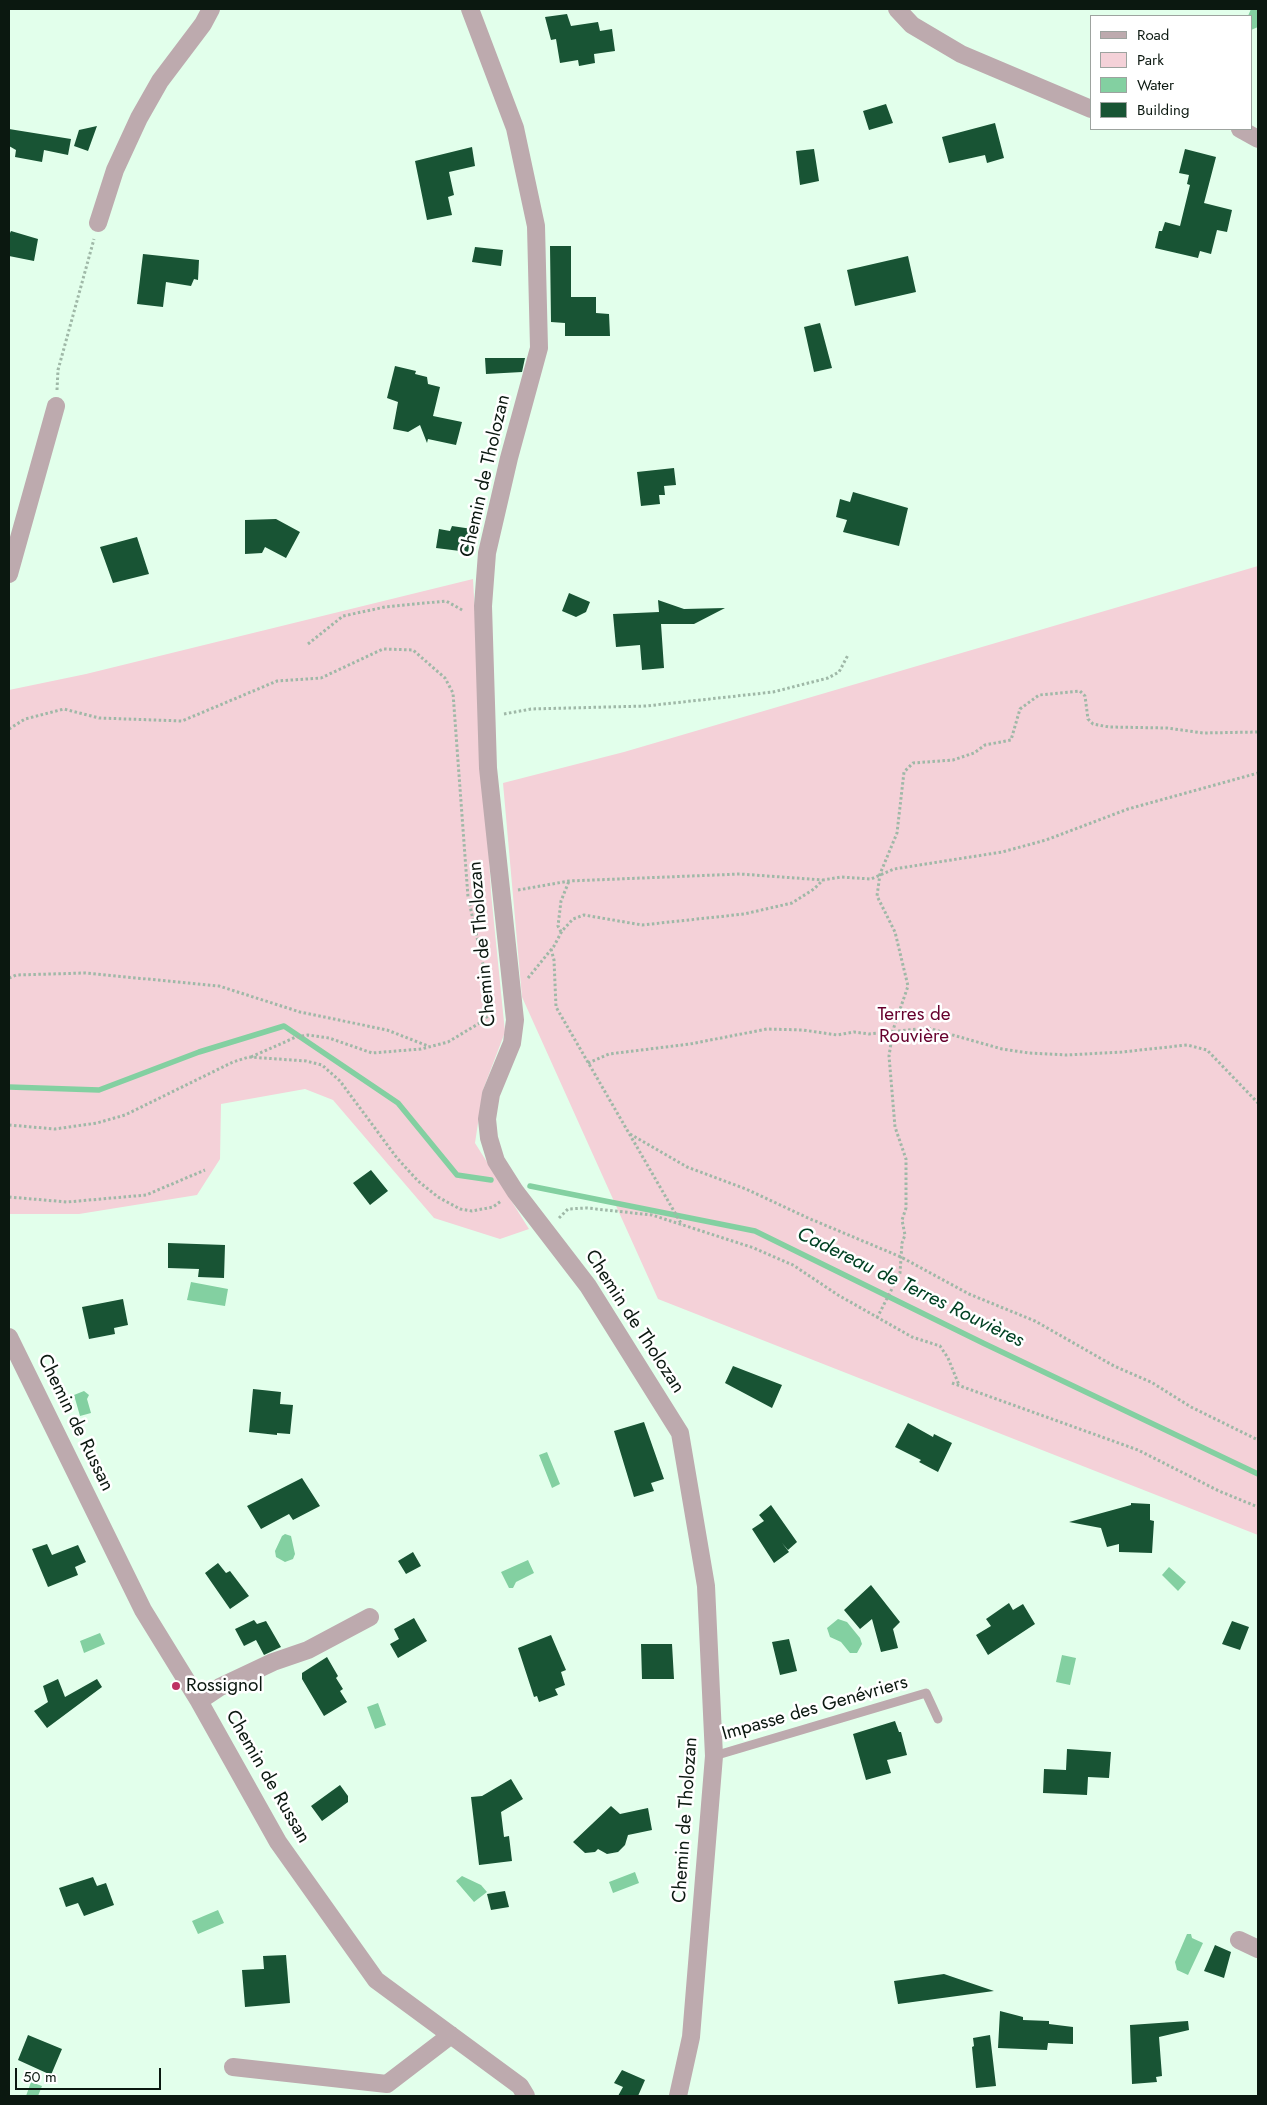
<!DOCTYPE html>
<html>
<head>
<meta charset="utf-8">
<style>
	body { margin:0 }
	#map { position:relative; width:1267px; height:2105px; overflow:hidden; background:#e2ffeb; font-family:Jost,sans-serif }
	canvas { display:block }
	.frame { position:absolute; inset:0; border:10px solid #0b1810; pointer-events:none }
	.legend { position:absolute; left:1090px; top:15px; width:162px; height:115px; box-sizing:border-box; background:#fff; border:1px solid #9da39f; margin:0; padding:6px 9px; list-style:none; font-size:15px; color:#0b1810 }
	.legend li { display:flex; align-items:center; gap:10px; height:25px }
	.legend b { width:25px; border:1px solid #9da39f }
	.scale { position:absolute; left:15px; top:2068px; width:146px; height:22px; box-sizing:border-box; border:2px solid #0b1810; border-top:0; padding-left:6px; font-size:15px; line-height:18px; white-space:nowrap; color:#0b1810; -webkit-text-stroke:4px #fff; paint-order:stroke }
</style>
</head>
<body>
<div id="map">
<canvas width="1267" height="2105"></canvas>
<div class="frame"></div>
<ul class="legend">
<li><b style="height:6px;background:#bdaaae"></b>Road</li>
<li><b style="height:14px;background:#f4d1d8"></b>Park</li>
<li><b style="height:14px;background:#83d0a1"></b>Water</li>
<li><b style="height:14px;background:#185434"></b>Building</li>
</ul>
<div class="scale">50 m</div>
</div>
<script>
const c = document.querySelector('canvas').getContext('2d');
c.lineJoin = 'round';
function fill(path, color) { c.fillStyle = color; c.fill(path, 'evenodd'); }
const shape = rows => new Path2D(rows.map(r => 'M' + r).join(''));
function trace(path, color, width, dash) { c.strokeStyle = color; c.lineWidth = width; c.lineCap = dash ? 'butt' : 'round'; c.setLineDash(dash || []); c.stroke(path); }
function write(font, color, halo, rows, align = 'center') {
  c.font = font + ' Jost,sans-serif'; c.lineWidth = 5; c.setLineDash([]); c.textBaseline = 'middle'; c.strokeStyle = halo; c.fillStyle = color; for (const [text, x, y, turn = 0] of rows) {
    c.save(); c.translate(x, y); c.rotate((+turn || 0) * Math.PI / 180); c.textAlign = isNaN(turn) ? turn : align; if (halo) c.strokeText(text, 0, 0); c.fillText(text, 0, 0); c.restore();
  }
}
fill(shape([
	[1258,566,1258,1535,658,1299,522,997,503,783,624,752],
	[473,579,491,893,505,1032,483,1090,475,1143,529,1229,500,1239,434,1218,333,1100,305,1089,221,1104,220,1159,197,1195,79,1214,9,1214,9,690,86,674]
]), '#f4d1d8');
fill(shape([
	[1251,9,1258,9,1258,27,1251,30,1251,16,1248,16],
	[191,1282,228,1289,225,1306,187,1300],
	[84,1391,89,1395,87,1399,91,1413,80,1416,74,1395],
	[547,1452,560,1484,552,1488,539,1455],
	[285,1534,291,1536,295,1554,293,1559,285,1562,276,1557,275,1551,282,1536],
	[528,1560,534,1573,516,1582,513,1588,509,1588,501,1572],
	[1169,1567,1186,1582,1178,1591,1162,1575],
	[838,1619,847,1622,860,1638,862,1644,857,1653,850,1653,841,1642,830,1637,827,1628],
	[100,1633,105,1644,84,1653,80,1641],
	[1062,1655,1076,1658,1070,1685,1056,1682],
	[378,1703,386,1725,375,1729,367,1707],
	[635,1872,639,1883,613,1893,609,1882],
	[462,1876,481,1885,487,1892,474,1902,456,1881],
	[218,1910,224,1923,198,1934,192,1921],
	[1187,1934,1191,1934,1192,1938,1203,1943,1188,1975,1177,1970,1175,1962],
	[31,2082,42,2086,38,2096,26,2096]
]), '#83d0a1');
trace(shape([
	[9,1087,99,1090,199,1052,284,1026,398,1103,457,1175,491,1180],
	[530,1186,755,1231,983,1343,1258,1474]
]), '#83d0a1', 5.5);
fill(shape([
	[567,14,571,26,598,22,600,31,612,29,615,51,594,54,595,63,579,66,578,60,560,63,556,39,551,40,545,17],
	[886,104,893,123,869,130,863,111],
	[995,123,1004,158,987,163,985,155,949,163,942,137],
	[97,126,88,151,74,146,79,130],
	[9,129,71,139,68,155,44,150,42,162,15,157,16,150,9,146],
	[472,147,475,166,449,172,454,195,448,197,452,215,427,220,415,161],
	[814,149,819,181,800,185,796,151],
	[1185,149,1216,157,1204,203,1232,210,1227,232,1217,230,1211,254,1200,251,1198,258,1155,248,1159,231,1162,231,1165,222,1180,226,1190,185,1187,184,1189,175,1179,173],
	[11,231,38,239,34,261,9,256,9,235],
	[550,246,571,246,571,297,596,297,596,313,609,314,610,336,565,336,565,323,551,322],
	[475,247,503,250,501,266,472,262],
	[143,254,199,260,198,280,194,279,191,286,166,282,163,307,137,304],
	[908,256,916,292,855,306,847,270],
	[820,323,832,368,814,372,804,327],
	[485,358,525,358,522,372,486,374],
	[395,366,416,371,415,374,427,377,428,384,440,387,433,416,462,422,456,445,428,439,427,443,420,425,408,432,393,429,398,402,387,398],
	[674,468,676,485,664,486,665,495,659,495,660,504,641,506,637,472],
	[853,492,908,508,899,546,843,532,847,520,836,517,840,499,850,502],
	[276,519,300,532,286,558,265,547,262,553,245,554,245,520],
	[452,526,472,529,468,552,436,548,439,529,450,531],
	[137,537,149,574,113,583,100,547],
	[569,593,590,602,586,612,576,617,562,611],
	[658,600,684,609,725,608,694,624,661,624,664,668,642,670,640,645,616,647,613,614,659,612],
	[371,1170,388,1191,370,1205,353,1183],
	[168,1243,225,1245,224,1278,198,1277,199,1269,168,1268],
	[123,1299,128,1325,114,1328,115,1334,89,1339,82,1307],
	[733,1366,782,1385,772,1408,725,1383],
	[253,1389,281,1392,280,1404,293,1405,290,1434,277,1433,277,1435,249,1432],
	[644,1422,664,1479,651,1483,654,1491,634,1497,614,1431],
	[908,1423,933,1437,934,1434,952,1443,938,1472,919,1462,921,1460,895,1447],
	[302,1478,320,1506,293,1520,289,1514,261,1529,247,1506],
	[1131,1503,1150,1504,1150,1520,1154,1521,1152,1553,1119,1552,1119,1544,1107,1547,1101,1528,1069,1522,1131,1505],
	[771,1505,797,1542,788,1550,782,1543,789,1552,774,1563,752,1529,764,1521,759,1515],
	[47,1544,52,1555,78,1545,86,1562,75,1567,78,1575,48,1587,32,1549],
	[413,1552,421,1566,406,1574,398,1561],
	[218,1563,226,1573,230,1571,249,1596,230,1609,205,1573],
	[871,1585,900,1622,893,1629,898,1648,881,1652,872,1619,860,1629,844,1610],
	[1009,1603,1013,1610,1023,1604,1035,1624,988,1655,976,1635,991,1626,986,1619],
	[414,1618,427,1641,398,1658,390,1644,399,1639,394,1629],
	[254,1620,257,1624,266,1621,281,1647,264,1655,256,1640,244,1646,235,1629],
	[1232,1621,1249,1627,1240,1650,1222,1644],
	[551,1635,566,1670,561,1672,565,1685,555,1689,558,1695,539,1702,537,1696,534,1697,518,1648],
	[789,1639,797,1671,780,1675,772,1642],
	[641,1644,672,1644,674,1679,642,1679],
	[327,1657,338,1676,336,1678,343,1689,340,1691,347,1702,324,1716,302,1679,302,1673],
	[58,1679,65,1697,97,1679,102,1687,47,1728,34,1711,48,1702,43,1686],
	[895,1721,899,1732,901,1732,907,1755,887,1760,891,1773,866,1780,853,1734],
	[1067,1749,1111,1752,1109,1778,1088,1777,1087,1795,1043,1793,1044,1769,1066,1770],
	[511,1779,523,1799,501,1812,504,1837,509,1836,512,1861,479,1865,471,1797,482,1796],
	[340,1785,348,1796,348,1802,322,1821,311,1806],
	[611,1806,620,1814,648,1808,652,1830,628,1835,625,1845,618,1852,607,1854,598,1849,595,1852,585,1853,573,1842],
	[93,1877,97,1886,106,1883,114,1905,84,1916,78,1903,66,1907,59,1888],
	[505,1891,509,1907,491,1910,487,1894],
	[1215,1945,1231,1952,1224,1978,1204,1971],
	[286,1955,290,2003,245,2007,242,1970,264,1969,263,1956],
	[944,1974,994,1991,898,2004,894,1981],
	[1000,2011,1023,2017,1023,2020,1049,2021,1049,2024,1073,2027,1073,2044,1048,2043,1047,2050,998,2048],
	[1188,2021,1189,2030,1159,2037,1162,2076,1156,2077,1157,2082,1132,2084,1130,2025],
	[28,2035,62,2049,51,2075,18,2060],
	[990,2035,996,2086,976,2088,972,2047,974,2046,973,2038],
	[622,2070,645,2080,638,2096,618,2096,623,2087,614,2083]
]), '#185434');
trace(shape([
	[57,390,58,370,94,239],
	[308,644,343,616,385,607,446,601,464,611],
	[504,714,531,709,646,706,773,692,828,678,839,672,848,655],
	[9,729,25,719,64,709,99,718,182,721,277,681,321,678,383,649,413,650,445,678,453,693,468,897,487,982,493,1000],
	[518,890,569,881,740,874,823,880],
	[561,932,558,926,561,901,569,881],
	[551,949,554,960,556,1007,682,1225],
	[9,978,16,975,85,973,219,986,300,1012,387,1030,428,1046],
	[528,978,554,946,562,931,573,919,584,915,642,925,744,914,792,903,814,889,823,880,841,877,871,879,894,869,1002,852,1046,840,1128,809,1258,773],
	[251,1057,296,1037,308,1035,329,1038,372,1053,421,1049,448,1042,483,1021,495,1008],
	[588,1063,609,1054,690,1044,767,1029,803,1030,837,1035,854,1032,869,1034,928,1028,1002,1049,1029,1053,1067,1055,1122,1052,1187,1045,1207,1050,1258,1103],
	[9,1125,55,1129,97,1123,125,1115,233,1062,249,1057,306,1061,322,1065,340,1081,397,1158,418,1181,438,1197,460,1209,472,1211,493,1207,501,1201],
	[630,1134,687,1167,746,1189,808,1218,901,1257,969,1294,1035,1321,1114,1366,1151,1382,1191,1407,1258,1440],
	[9,1197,67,1202,146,1195,205,1170],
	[559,1218,568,1209,587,1208,652,1215,754,1248,793,1265,838,1295,912,1337,940,1346,948,1358,959,1385],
	[877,1318,900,1273,902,1243,905,1235,902,1220,906,1208,906,1159,895,1127,889,1056,893,1030,908,986,895,932,877,896,880,874,897,833,904,772,913,763,953,760,974,753,985,745,1011,740,1020,709,1039,695,1080,691,1085,696,1088,719,1093,724,1109,727,1167,728,1203,733,1258,732],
	[952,1383,1138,1450,1219,1491,1258,1507]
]), '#9fb8a7', 3, [2.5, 2.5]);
trace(shape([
	[714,1756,926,1693,938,1719]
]), '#bdaaae', 9);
trace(shape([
	[470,9,515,128,536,226,539,348,509,458,487,553,483,606,488,768,515,1020,512,1043,491,1094,487,1119,489,1138,496,1161,515,1191,588,1286,680,1433,706,1586,714,1756,691,2037,678,2096],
	[897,9,912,25,961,54,1091,109],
	[1240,129,1258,139],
	[98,223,115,170,139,118,160,81,203,24,211,9],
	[9,574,56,406],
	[9,1337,143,1610,199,1701,278,1842,376,1980,520,2086,526,2096],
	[199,1701,220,1687,273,1662,308,1650,370,1617],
	[1239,1940,1258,1949],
	[233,2067,387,2084,451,2035]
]), '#bdaaae', 18);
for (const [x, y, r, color] of [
	[176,1686,5,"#be3164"]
]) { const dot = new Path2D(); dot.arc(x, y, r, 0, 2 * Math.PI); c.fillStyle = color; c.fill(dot); trace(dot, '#fff', 2); }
write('19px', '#0b1810', '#fff', [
	["Chemin de Tholozan",486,476,-77],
	["Chemin de Tholozan",483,944,-95],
	["Chemin de Tholozan",634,1322,57],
	["Chemin de Russan",75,1423,64],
	["Impasse des Genévriers",815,1709,-16],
	["Chemin de Russan",267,1777,60],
	["Chemin de Tholozan",686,1820,-86]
]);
write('19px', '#66002d', '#fff', [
	["Terres de",914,1015],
	["Rouvière",914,1037]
]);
write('19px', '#0b1810', '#fff', [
	["Rossignol",186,1686]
], 'left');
write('italic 20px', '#014123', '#fff', [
	["Cadereau de Terres Rouvières",910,1288,26]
]);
</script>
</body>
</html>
